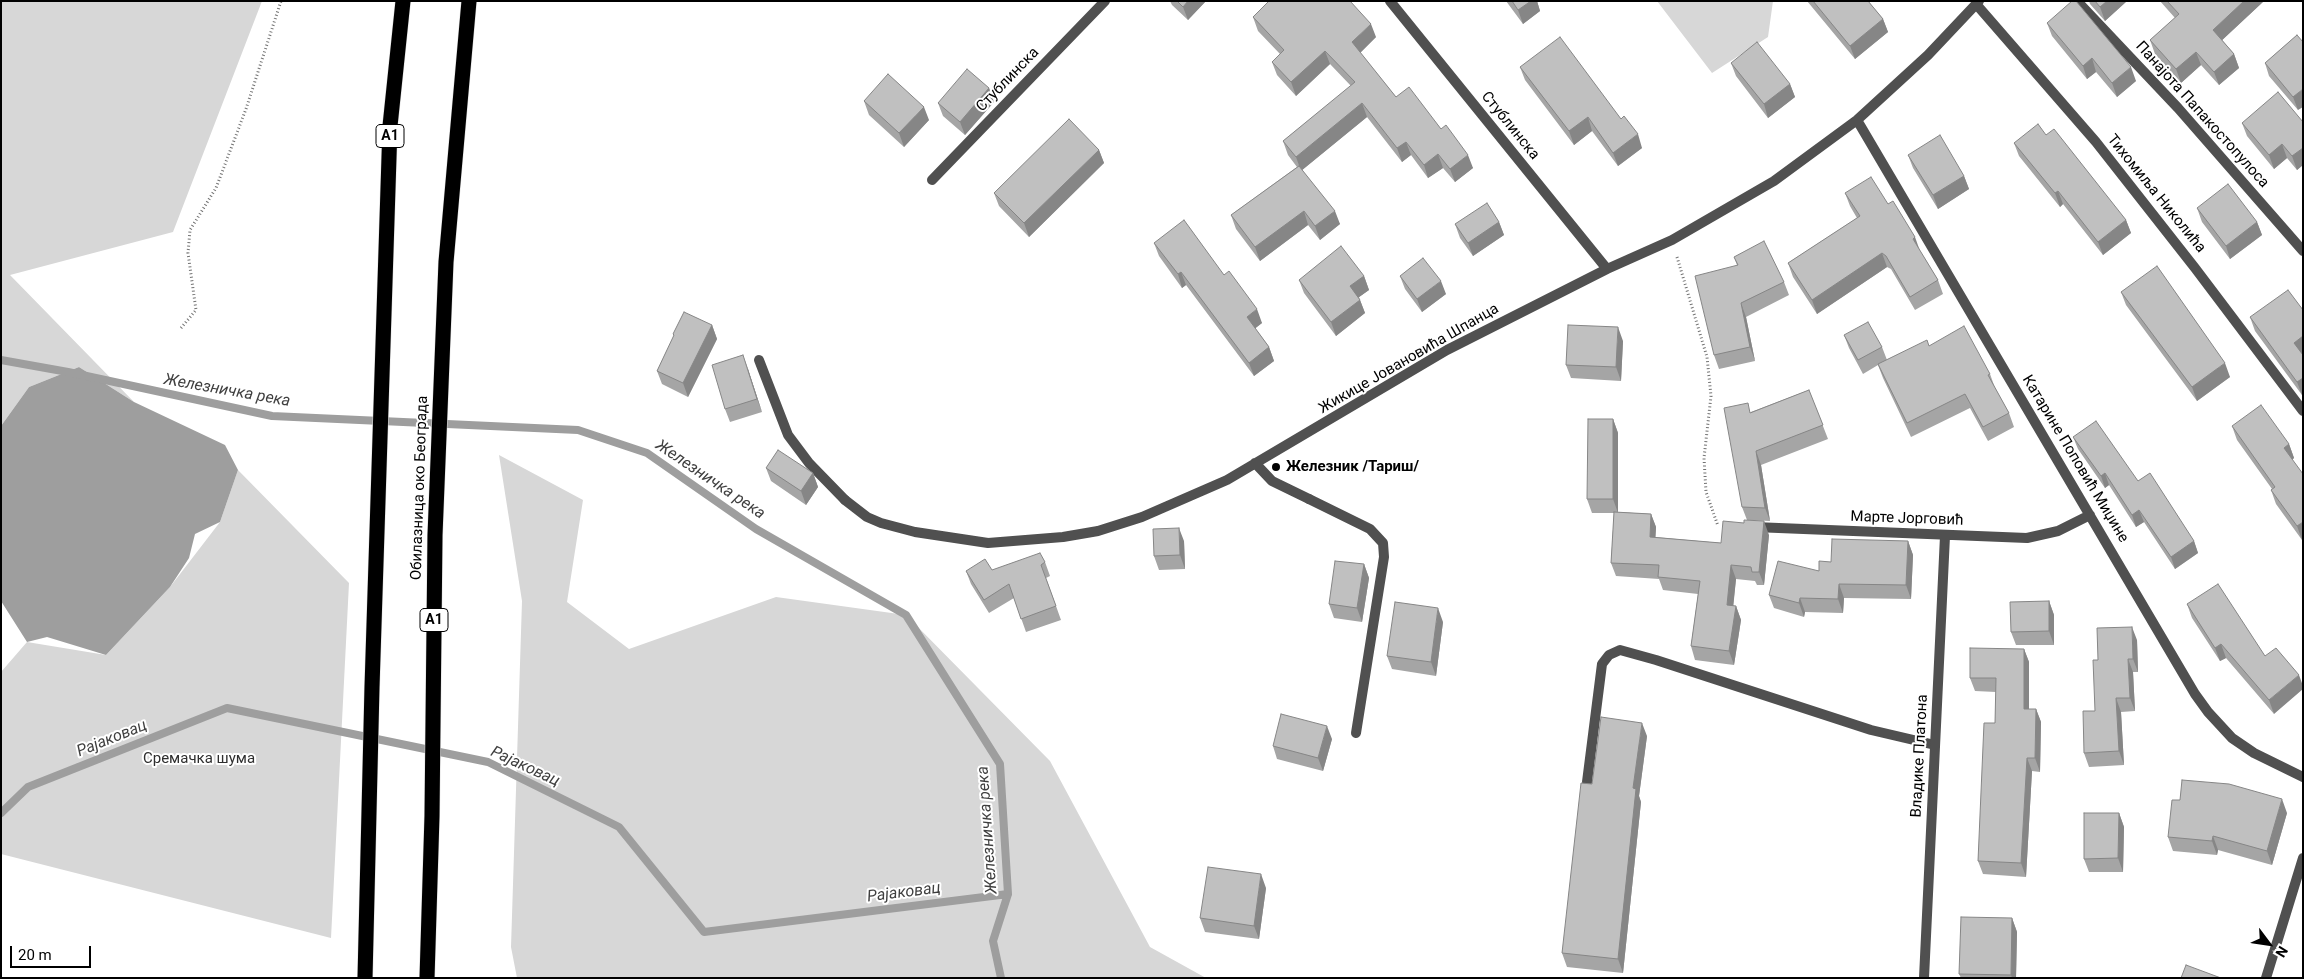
<!DOCTYPE html>
<html>
<head>
<meta charset="utf-8">
<style>
	body { margin:0 }
	#map { position:relative; width:2304px; height:979px; overflow:hidden; background:#fff; font-family:Roboto,sans-serif }
	canvas { display:block }
	.frame { position:absolute; inset:0; border:2px solid #000; pointer-events:none }
	.north { position:absolute; left:2244px; top:919px; width:50px; height:50px; -webkit-text-stroke:4px #fff; paint-order:stroke; rotate:121deg; font-size:14px; font-weight:700; line-height:20px; text-align:center; color:#000 }
	.north::after { content:''; display:block; margin:auto; width:18px; height:22px; background:#000; clip-path:polygon(50% 0,100% 100%,50% 72%,0 100%) }
	.scale { position:absolute; left:10px; top:946px; width:81px; height:22px; box-sizing:border-box; border:2px solid #000; border-top:0; padding-left:6px; font-size:15px; line-height:18px; white-space:nowrap; color:#000; -webkit-text-stroke:4px #fff; paint-order:stroke }
</style>
</head>
<body>
<div id="map">
<canvas width="2304" height="979"></canvas>
<div class="frame"></div>
<div class="north">N</div>
<div class="scale">20 m</div>
</div>
<script>
const c = document.querySelector('canvas').getContext('2d');
c.lineJoin = 'round';
function fill(path, color) { c.fillStyle = color; c.fill(path, 'evenodd'); }
const shape = rows => new Path2D(rows.map(r => 'M' + r).join(''));
function trace(path, color, width, dash) { c.strokeStyle = color; c.lineWidth = width; c.lineCap = dash ? 'butt' : 'round'; c.setLineDash(dash || []); c.stroke(path); }
function write(font, color, halo, rows, align = 'center') {
  c.font = font + ' Roboto,sans-serif'; c.lineWidth = 4; c.setLineDash([]); c.textBaseline = 'middle'; c.strokeStyle = halo; c.fillStyle = color; for (const [text, x, y, turn = 0] of rows) {
    c.save(); c.translate(x, y); c.rotate((+turn || 0) * Math.PI / 180); c.textAlign = isNaN(turn) ? turn : align; if (halo) c.strokeText(text, 0, 0); c.fillText(text, 0, 0); c.restore();
  }
}
fill(shape([
	[1,1,262,1,173,232,10,275,134,402,79,367,29,387,1,426],
	[1657,1,1773,1,1768,37,1712,73],
	[499,455,583,500,567,602,629,649,776,597,906,615,1050,761,1150,947,1206,978,517,978,511,947,522,601],
	[238,470,349,583,331,938,1,854,1,672,27,642,106,655,170,587,220,522]
]), '#d7d7d7');
fill(shape([
	[79,367,134,402,225,445,238,470,220,522,195,534,189,558,170,587,106,655,47,637,27,642,1,601,1,426,29,387]
]), '#9e9e9e');
trace(shape([
	[1,360,68,372,272,416,578,430,647,453,756,529,906,615,1000,764,1008,894,993,941,1001,978],
	[1,813,28,787,227,708,488,762,619,827,704,932,1008,894]
]), '#9e9e9e', 8);
const highway = shape([
	[365,978,372,687,390,126,403,1],
	[427,978,432,816,435,535,446,262,469,1]
]);
trace(highway, '#dbdbdb', 16);
trace(shape([
	[1677,257,1707,357,1711,396,1704,458,1706,492,1718,526],
	[181,328,196,310,188,253,190,230,216,188,246,109,281,1]
]), '#727272', 3, [1, 2.5]);
trace(shape([
	[759,360,788,435,809,463,845,500],
	[1309,499,1370,529,1383,543,1384,557,1356,733],
	[1587,782,1602,664,1609,655,1620,650,1656,660,1871,730,1935,745]
]), '#505050', 10);
trace(shape([
	[1390,1,1607,269],
	[2077,1,2178,108,2303,251],
	[1976,4,2096,142,2195,268,2303,411],
	[1857,120,2195,694,2208,712,2232,738,2254,753,2303,777],
	[932,180,1105,1],
	[1255,463,1272,481,1309,499],
	[845,500,867,517,881,523,915,532,988,543,1063,537,1098,531,1142,517,1227,480,1447,350,1607,269,1672,240,1774,181,1857,120,1928,55,1979,1],
	[1754,527,2027,538,2058,531,2090,515],
	[1924,978,1945,536],
	[2266,978,2303,858]
]), '#505050', 10);
trace(highway, '#000', 15);
fill(shape([
	[1170,1,1206,1,1188,20,1172,5],
	[1506,1,1537,1,1540,11,1523,24],
	[1807,1,1868,1,1883,19,1888,32,1855,59],
	[2089,1,2127,1,2105,21,2090,4],
	[2160,1,2264,1,2222,40,2234,54,2239,68,2219,85,2201,65,2181,83,2155,54,2150,40,2175,18],
	[1253,17,1376,37,1360,53,1396,97,1441,129,1473,168,1455,182,1443,168,1428,178,1411,155,1402,162,1367,117,1302,170,1340,224,1320,240,1308,225,1260,261,1236,229,1231,215,1297,167,1288,155,1283,141,1351,86,1330,64,1296,96,1277,75,1272,62,1280,54,1258,31],
	[2047,23,2136,81,2117,97,2096,72,2087,79,2052,36],
	[2297,35,2298,110,2269,76,2265,63],
	[1731,63,1790,84,1795,97,1768,118,1736,76],
	[1520,67,1642,148,1618,166,1592,131,1574,145,1525,80],
	[989,88,994,102,965,135,943,116,938,103],
	[864,101,929,120,904,147,869,115],
	[2303,122,2303,165,2297,170,2287,158,2274,169,2247,136,2242,123],
	[2046,135,2126,220,2131,233,2103,255,2063,204,2060,207,2019,156,2014,143],
	[1099,150,1104,163,1029,237,999,206,994,193],
	[1908,155,1964,176,1969,189,1938,209,1913,168],
	[1845,193,1888,204,1920,251,1938,280,1943,294,1915,310,1891,269,1887,267,1817,314,1793,277,1788,263,1857,218,1850,206],
	[2197,208,2257,222,2262,235,2230,259,2202,222],
	[1499,222,1504,235,1473,256,1460,238,1455,224],
	[1154,243,1224,275,1262,323,1255,328,1269,347,1274,361,1254,376,1186,285,1182,288,1159,256],
	[1734,257,1784,282,1789,295,1746,317,1755,361,1719,369,1714,355,1737,265],
	[1364,276,1369,290,1359,297,1360,300,1365,313,1336,336,1304,293,1299,280],
	[1400,276,1446,294,1422,312,1405,289],
	[2121,292,2230,377,2197,401,2126,305],
	[2303,310,2303,353,2302,354,2302,395,2255,331,2250,317],
	[712,325,717,339,688,397,662,384,657,371,674,336,673,334],
	[1844,335,1882,347,1887,360,1929,346,1990,374,1995,388,2009,413,2014,427,1988,441,1970,408,1911,437,1883,378,1878,365,1863,374,1849,348],
	[1623,341,1621,381,1571,378,1566,365],
	[748,369,762,412,730,422,725,409],
	[1809,390,1828,439,1761,465,1770,521,1747,520,1742,507,1751,412],
	[1613,419,1618,433,1618,512,1651,514,1656,527,1655,537,1721,543,1769,535,1764,585,1757,585,1755,581,1736,579,1733,606,1736,606,1741,620,1734,665,1695,660,1691,646,1698,594,1663,590,1659,579,1616,576,1611,563,1614,513,1592,513,1587,499],
	[2232,426,2289,444,2294,458,2292,460,2302,540,2276,504,2271,490,2272,489,2237,440],
	[2073,437,2138,481,2194,541,2198,553,2175,569,2144,522,2136,527,2109,485,2105,488,2078,449],
	[766,468,813,473,818,487,806,505,771,481],
	[1184,541,1185,569,1159,570,1154,556],
	[1908,541,1913,555,1911,599,1844,598,1843,613,1805,612,1804,617,1774,608,1769,595,1819,571,1831,562],
	[1045,562,1050,576,1046,578,1061,620,1026,632,1014,598,989,613,971,584,966,571,992,570],
	[1364,564,1369,578,1362,622,1334,618,1329,604],
	[2049,601,2054,615,2054,645,2016,645,2011,632],
	[2187,604,2265,656,2274,714,2226,658,2220,661,2192,618],
	[1443,622,1436,676,1392,669,1387,656],
	[2137,640,2138,672,2133,672,2135,711,2121,712,2124,765,2089,767,2084,753,2095,711],
	[2024,649,2029,662,2029,709,2036,709,2041,722,2040,772,2032,771,2026,877,1983,874,1978,861,1995,723,1996,692,1975,691,1970,678],
	[1647,736,1639,796,1641,802,1623,973,1567,967,1562,953,1592,784],
	[1332,739,1323,771,1277,759,1273,746],
	[2119,813,2124,827,2123,872,2089,872,2084,859],
	[2287,813,2272,865,2218,850,2217,855,2173,851,2168,837],
	[1266,888,1259,939,1205,932,1200,918],
	[2012,918,2017,932,2016,978,1961,978,1959,974]
]), '#a5a5a5');
fill(shape([
	[1188,1,1206,1,1188,20,1183,7],
	[1531,1,1537,1,1540,11,1523,24,1518,10],
	[2107,1,2127,1,2105,21,2100,7],
	[2244,1,2264,1,2218,44,2213,30],
	[1883,19,1888,32,1855,59,1850,46],
	[1371,24,1376,37,1357,56,1352,42],
	[1325,51,1330,64,1296,96,1291,82],
	[2196,52,2201,65,2181,83,2176,69],
	[2234,54,2239,68,2219,85,2214,72],
	[2092,58,2096,72,2087,79,2083,66],
	[2131,67,2136,81,2117,97,2112,83],
	[1790,84,1795,97,1768,118,1764,104],
	[989,88,994,102,965,135,960,122],
	[2303,89,2303,107,2298,110,2293,97],
	[1362,103,1367,117,1301,171,1296,157],
	[924,107,929,120,904,147,899,133],
	[1588,117,1592,131,1574,145,1569,131],
	[1638,134,1642,148,1618,166,1613,153],
	[1406,142,1411,155,1402,162,1397,148],
	[2282,144,2287,158,2274,169,2269,155],
	[2303,148,2303,165,2297,170,2292,156],
	[1099,150,1104,163,1029,237,1024,223],
	[1438,154,1443,168,1428,178,1424,165],
	[1468,155,1473,168,1455,182,1450,169],
	[1964,176,1969,189,1938,209,1933,195],
	[2058,191,2063,204,2060,207,2055,193],
	[1304,211,1308,225,1260,261,1255,247],
	[1335,211,1340,224,1320,240,1315,226],
	[2126,220,2131,233,2103,255,2098,242],
	[1499,222,1504,235,1473,256,1468,243],
	[2257,222,2262,235,2230,259,2226,246],
	[1915,237,1920,251,1913,239],
	[1882,253,1887,267,1817,314,1812,300],
	[1181,272,1186,285,1182,288,1178,274],
	[1364,276,1369,290,1355,300,1350,286],
	[1441,281,1446,294,1422,312,1417,299],
	[1360,300,1365,313,1336,336,1331,322],
	[1741,303,1746,317,1755,361,1750,347],
	[1257,309,1262,323,1252,331,1247,317],
	[712,325,717,339,688,397,683,383],
	[1618,327,1623,341,1621,381,1616,367],
	[2303,336,2303,353,2299,356,2294,343],
	[1269,347,1274,361,1254,376,1249,363],
	[743,355,748,369,762,412,757,399],
	[2225,363,2230,377,2197,401,2192,387],
	[2303,378,2303,395,2302,395,2297,382],
	[1613,419,1618,433,1618,513,1613,499],
	[2289,444,2294,458,2289,462,2284,448],
	[1756,451,1761,465,1770,521,1765,508],
	[813,473,818,487,806,505,801,491],
	[2105,473,2109,485,2105,488,2101,476],
	[2139,510,2144,522,2136,527,2132,515],
	[1651,514,1656,527,1655,550,1650,537],
	[1764,521,1769,535,1764,585,1759,572],
	[2303,522,2303,539,2302,540,2297,526],
	[1179,528,1184,541,1185,569,1180,555],
	[1908,541,1913,555,1911,599,1906,585],
	[2194,541,2198,553,2175,569,2171,557],
	[1364,564,1369,578,1362,622,1357,608],
	[1731,565,1736,579,1732,619,1727,605],
	[1839,584,1844,598,1843,613,1838,599],
	[1800,598,1805,612,1804,617,1799,603],
	[2049,601,2054,615,2054,645,2049,631],
	[1736,606,1741,620,1734,665,1729,651],
	[1438,608,1443,622,1436,676,1431,662],
	[2132,627,2137,640,2138,672,2133,659],
	[2221,644,2226,658,2220,661,2215,648],
	[2024,649,2029,662,2029,722,2024,709],
	[2128,659,2133,672,2135,711,2130,698],
	[2299,675,2303,686,2303,689,2274,714,2269,700],
	[2116,698,2121,712,2124,765,2119,751],
	[2036,709,2041,722,2040,772,2035,758],
	[1642,723,1647,736,1639,796,1641,802,1623,973,1618,959,1633,788],
	[1327,726,1332,739,1323,771,1318,758],
	[2027,758,2032,771,2026,877,2021,863],
	[2282,799,2287,813,2272,865,2267,851],
	[2119,813,2124,827,2123,872,2118,858],
	[2213,836,2218,850,2217,855,2212,841],
	[1261,874,1266,888,1259,939,1254,926],
	[2012,918,2017,932,2016,978,2012,978,2011,975]
]), '#868686');
const building = shape([
	[1177,1,1188,1,1183,7,1177,1],
	[1269,1,1350,1,1371,24,1352,42,1396,97,1409,87,1441,129,1446,125,1468,155,1450,169,1438,154,1424,165,1406,142,1397,148,1362,103,1296,157,1283,141,1355,82,1325,51,1291,82,1272,62,1284,50,1253,17,1269,1],
	[1512,1,1531,1,1518,10,1512,1],
	[1813,1,1868,1,1883,19,1850,46,1813,1],
	[2072,1,2076,1,2131,67,2112,83,2092,58,2083,66,2047,23,2072,1],
	[2095,1,2107,1,2100,7,2095,1],
	[2167,1,2244,1,2213,30,2234,54,2214,72,2196,52,2176,69,2150,40,2179,14,2167,1],
	[2297,35,2303,42,2303,89,2293,97,2265,63,2297,35],
	[1560,37,1621,119,1624,116,1638,134,1613,153,1588,117,1569,131,1520,67,1560,37],
	[1757,42,1790,84,1764,104,1731,63,1757,42],
	[967,69,989,88,960,122,938,103,967,69],
	[888,74,924,107,899,133,864,101,888,74],
	[2278,92,2303,122,2303,148,2292,156,2282,144,2269,155,2242,123,2278,92],
	[1069,119,1099,150,1024,223,994,193,1069,119],
	[2038,124,2046,135,2054,129,2126,220,2098,242,2058,191,2055,193,2014,143,2038,124],
	[1940,135,1964,176,1933,195,1908,155,1940,135],
	[1299,166,1335,211,1315,226,1304,211,1255,247,1231,215,1299,166],
	[1871,177,1888,204,1893,201,1915,237,1913,239,1938,280,1910,297,1886,256,1882,253,1812,300,1788,263,1860,216,1845,193,1871,177],
	[2228,184,2257,222,2226,246,2197,208,2228,184],
	[1487,203,1499,222,1468,243,1455,224,1487,203],
	[1184,220,1224,275,1229,271,1257,309,1247,317,1269,347,1249,363,1181,272,1178,274,1154,243,1184,220],
	[1764,241,1784,282,1741,303,1750,347,1714,355,1695,276,1738,265,1734,257,1764,241],
	[1341,246,1364,276,1350,286,1360,300,1331,322,1299,280,1341,246],
	[1423,258,1441,281,1417,299,1400,276,1423,258],
	[2157,266,2225,363,2192,387,2121,292,2157,266],
	[2288,290,2303,310,2303,336,2294,343,2303,355,2303,378,2297,382,2250,317,2288,290],
	[684,312,712,325,683,383,657,371,674,335,673,334,684,312],
	[1868,322,1882,347,1858,360,1844,335,1868,322],
	[1568,325,1618,327,1616,367,1566,365,1568,325],
	[1964,326,1990,374,1988,375,2009,413,1983,427,1965,394,1907,423,1878,364,1927,340,1929,346,1964,326],
	[743,355,757,399,725,409,712,365,743,355],
	[1809,390,1823,425,1756,451,1765,508,1742,507,1724,408,1748,403,1750,413,1809,390],
	[2261,405,2289,444,2284,448,2303,474,2303,522,2297,526,2271,490,2275,487,2232,426,2261,405],
	[1588,419,1613,419,1613,499,1587,499,1588,419],
	[2096,421,2138,481,2150,473,2194,541,2171,557,2139,510,2132,515,2105,473,2101,476,2073,437,2096,421],
	[778,450,813,473,801,491,766,468,778,450],
	[1614,512,1651,514,1650,537,1721,543,1723,521,1744,523,1744,520,1764,521,1759,572,1752,572,1751,567,1731,565,1727,605,1736,606,1729,651,1691,646,1700,581,1658,577,1659,565,1611,563,1614,512],
	[1179,528,1180,555,1154,556,1153,529,1179,528],
	[1832,539,1908,541,1906,585,1839,584,1838,599,1800,598,1799,603,1769,595,1778,561,1819,571,1819,561,1831,562,1832,539],
	[1040,553,1045,562,1041,565,1056,606,1021,619,1009,584,984,600,966,571,985,559,992,570,1040,553],
	[1335,561,1364,564,1357,608,1329,604,1335,561],
	[2218,584,2265,656,2276,648,2299,675,2269,700,2221,644,2215,648,2187,604,2218,584],
	[2049,601,2049,631,2011,632,2010,602,2049,601],
	[1395,602,1438,608,1431,662,1387,656,1395,602],
	[2132,627,2133,659,2128,659,2130,698,2116,698,2119,751,2084,753,2083,711,2095,711,2093,660,2098,660,2097,628,2132,627],
	[1970,648,2024,649,2024,709,2036,709,2035,758,2027,758,2021,863,1978,861,1984,723,1995,723,1996,678,1970,678,1970,648],
	[1281,714,1327,726,1318,758,1273,746,1281,714],
	[1601,717,1642,723,1633,788,1636,789,1618,959,1562,953,1581,783,1592,784,1601,717],
	[2182,780,2229,784,2282,799,2267,851,2213,836,2212,841,2168,837,2172,800,2180,800,2182,780],
	[2084,813,2119,813,2118,858,2084,859,2084,813],
	[1208,867,1261,874,1254,926,1200,918,1208,867],
	[1961,917,2012,918,2011,975,1959,974,1961,917],
	[2186,965,2221,978,2181,978,2186,965]
]);
fill(building, '#c0c0c0');
trace(building, '#868686', 1);
for (const [x, y, r, color] of [
	[1276,467,5,"#000"]
]) { const dot = new Path2D(); dot.arc(x, y, r, 0, 2 * Math.PI); c.fillStyle = color; c.fill(dot); trace(dot, '#fff', 2); }
for (const [x, y, w] of [
	[390,136,28],
	[434,620,28]
]) { const box = new Path2D(); box.roundRect(x - w / 2, y - 11.5, w, 23, 4); c.fillStyle = '#fff'; c.fill(box); trace(box, '#000', 1); }
write('bold 14px', '#000', null, [
	["A1",390,136],
	["A1",434,620]
]);
write('15px', '#000', '#fff', [
	["Стублинска",1008,80,-46],
	["Панајота Папакостопулоса",2202,115,48],
	["Стублинска",1510,126,51],
	["Тихомиља Николића",2156,194,51],
	["Жикице Јовановића Шпанца",1409,359,-30],
	["Катарине Поповић Миџине",2075,459,59],
	["Обилазница око Београда",420,488,-88],
	["Марте Јорговић",1907,519,2],
	["Владике Платона",1920,756,-87]
]);
write('bold 15px', '#000', '#fff', [
	["Железник /Тариш/",1286,467]
], 'left');
write('15px', '#2e2e2e', '#fff', [
	["Сремачка шума",199,759]
]);
write('italic 16px', '#3f3f3f', '#fff', [
	["Железничка река",227,391,10],
	["Железничка река",710,480,34],
	["Рајаковац",112,739,-22],
	["Рајаковац",525,767,25],
	["Железничка река",988,830,-94],
	["Рајаковац",904,893,-7]
]);
</script>
</body>
</html>
